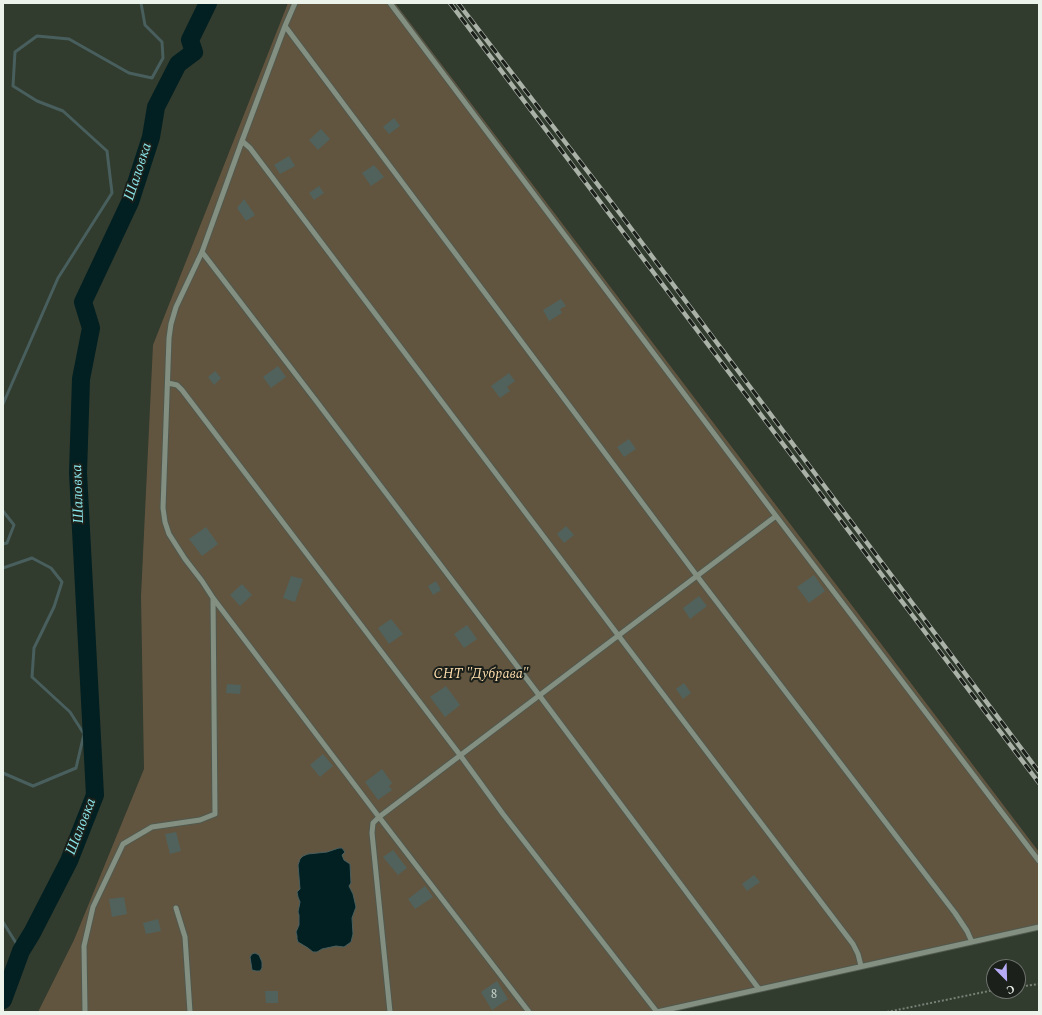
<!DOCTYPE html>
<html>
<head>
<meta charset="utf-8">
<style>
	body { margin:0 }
	#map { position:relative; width:1042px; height:1015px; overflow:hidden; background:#313b2e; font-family:Spectral,serif }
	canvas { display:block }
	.frame { position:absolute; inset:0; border:4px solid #ecf3eb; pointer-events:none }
	.north { position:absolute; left:986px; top:959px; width:40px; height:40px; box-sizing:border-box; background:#1c201b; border:1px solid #6f746e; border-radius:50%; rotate:157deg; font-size:11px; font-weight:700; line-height:16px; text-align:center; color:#ecf3eb }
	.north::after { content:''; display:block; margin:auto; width:14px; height:18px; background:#b7abf8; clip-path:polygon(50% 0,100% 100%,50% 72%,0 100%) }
</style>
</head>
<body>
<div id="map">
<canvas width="1042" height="1015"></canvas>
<div class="frame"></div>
<div class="north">С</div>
</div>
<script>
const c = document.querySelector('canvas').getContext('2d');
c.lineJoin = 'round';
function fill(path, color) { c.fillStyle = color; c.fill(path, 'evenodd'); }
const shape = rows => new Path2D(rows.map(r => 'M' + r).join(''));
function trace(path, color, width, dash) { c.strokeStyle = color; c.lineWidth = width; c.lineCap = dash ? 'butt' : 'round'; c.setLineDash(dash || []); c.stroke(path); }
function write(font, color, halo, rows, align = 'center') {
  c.font = font + ' Spectral,serif'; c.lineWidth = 4; c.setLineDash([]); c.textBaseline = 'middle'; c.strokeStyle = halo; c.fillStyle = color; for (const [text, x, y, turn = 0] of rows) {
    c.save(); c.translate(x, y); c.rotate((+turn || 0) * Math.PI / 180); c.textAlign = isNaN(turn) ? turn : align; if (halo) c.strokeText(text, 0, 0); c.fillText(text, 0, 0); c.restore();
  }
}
fill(shape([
	[288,3,395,3,1039,852,1039,930,669,1012,38,1012,74,940,144,769,141,596,153,345]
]), '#625540');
const water = shape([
	[339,848,342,848,345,852,342,855,344,860,350,864,351,883,349,886,353,894,356,907,352,918,353,934,351,942,344,947,336,946,322,949,317,952,313,952,308,948,298,942,297,939,297,936,296,932,299,925,299,915,298,912,300,902,298,897,297,892,300,889,298,865,300,859,303,856,308,854,327,852,339,848],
	[255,953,259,955,262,962,262,968,260,971,256,971,252,970,250,957,252,954,255,953]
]);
fill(water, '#021f21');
trace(water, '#485f5e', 1);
trace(shape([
	[3,404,58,278,112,193,107,151,63,111,37,101,13,86,15,52,37,36,69,39,129,73,152,78,163,58,162,42,145,25,141,3],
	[3,511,14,525,7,543,3,544],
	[3,568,32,558,51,568,62,582,54,607,34,648,32,677,70,712,84,734,76,768,33,786,3,773],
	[3,922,21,951]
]), '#485f5e', 3);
trace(shape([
	[3,1000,21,951,32,933,69,861,95,795,78,473,81,379,91,328,83,302,130,202,151,137,156,107,178,64,194,52,190,40,208,3]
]), '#021f21', 18);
fill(shape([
	[394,118,400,126,389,134,383,127],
	[321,129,330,139,318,150,309,140],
	[289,156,295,166,280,174,274,165],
	[374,165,384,177,371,186,362,173],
	[319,186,324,193,314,200,309,193],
	[244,199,255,215,246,221,237,208],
	[561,299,566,306,560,309,562,313,549,321,543,310],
	[278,366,286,377,271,388,263,377],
	[215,371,221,378,214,385,208,377],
	[509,373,515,381,507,387,510,391,500,398,491,386],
	[629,439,636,449,624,457,617,447],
	[566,526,574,535,564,543,557,534],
	[206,527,218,544,202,556,189,539],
	[814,575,825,591,809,603,797,587],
	[291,576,303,579,295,602,283,598],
	[436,581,441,590,433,595,428,586],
	[242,584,252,595,240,606,230,595],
	[699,596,707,606,690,619,683,608],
	[391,619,403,634,389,644,378,628],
	[467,625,477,639,464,648,454,634],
	[684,683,691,693,683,699,676,689],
	[227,684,241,685,240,694,226,693],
	[446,686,460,705,445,717,430,697],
	[323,754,333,766,320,777,310,765],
	[382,769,392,783,389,786,392,790,378,800,365,782],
	[176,832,181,851,170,854,165,834],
	[393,850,407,868,398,875,383,857],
	[754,875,760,882,747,891,742,884],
	[425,886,433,897,415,909,408,899],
	[124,897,127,914,112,917,109,899],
	[158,919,161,931,146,934,143,923],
	[497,981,508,999,492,1010,481,992],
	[265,991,278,991,278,1003,266,1003]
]), '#50625b');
const lane = shape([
	[295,3,285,26,242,141,202,252,176,307,171,324,169,338,163,508,165,522,169,534,185,559,202,581,213,598,379,817,373,823,372,833,390,1012],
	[390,3,776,516,1039,861],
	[285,26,697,576,955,913,967,931,972,942],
	[242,141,250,148,618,635,853,944,858,954,861,966],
	[202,252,317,402,539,695,759,989],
	[168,383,177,385,182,390,460,755,503,814,657,1012],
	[176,908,185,937,190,1012],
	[85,1012,84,946,93,907,123,844,152,827,200,820,215,814,213,598],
	[529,1012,379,817,776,516],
	[657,1012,1039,927]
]);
trace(lane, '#50584d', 7);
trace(shape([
	[1018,987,1039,984],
	[887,1012,994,990]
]), '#798176', 2, [2, 2]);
trace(lane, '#838f80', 5);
const rail = shape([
	[450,3,1039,783],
	[458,3,612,203,1039,772]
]);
trace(rail, '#aab2a8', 4.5);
trace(rail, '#1c201b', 3, [9]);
write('12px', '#c5cfc7', null, [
	["8",494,996]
]);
write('italic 14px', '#ffdfaf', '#1c201b', [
	["СНТ \"Дубрава\"",481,675]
]);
write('italic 15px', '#89e5e9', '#1c201b', [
	["Шаловка",139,172,-72],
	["Шаловка",79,494,-92],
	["Шаловка",82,827,-69]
]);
</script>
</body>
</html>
